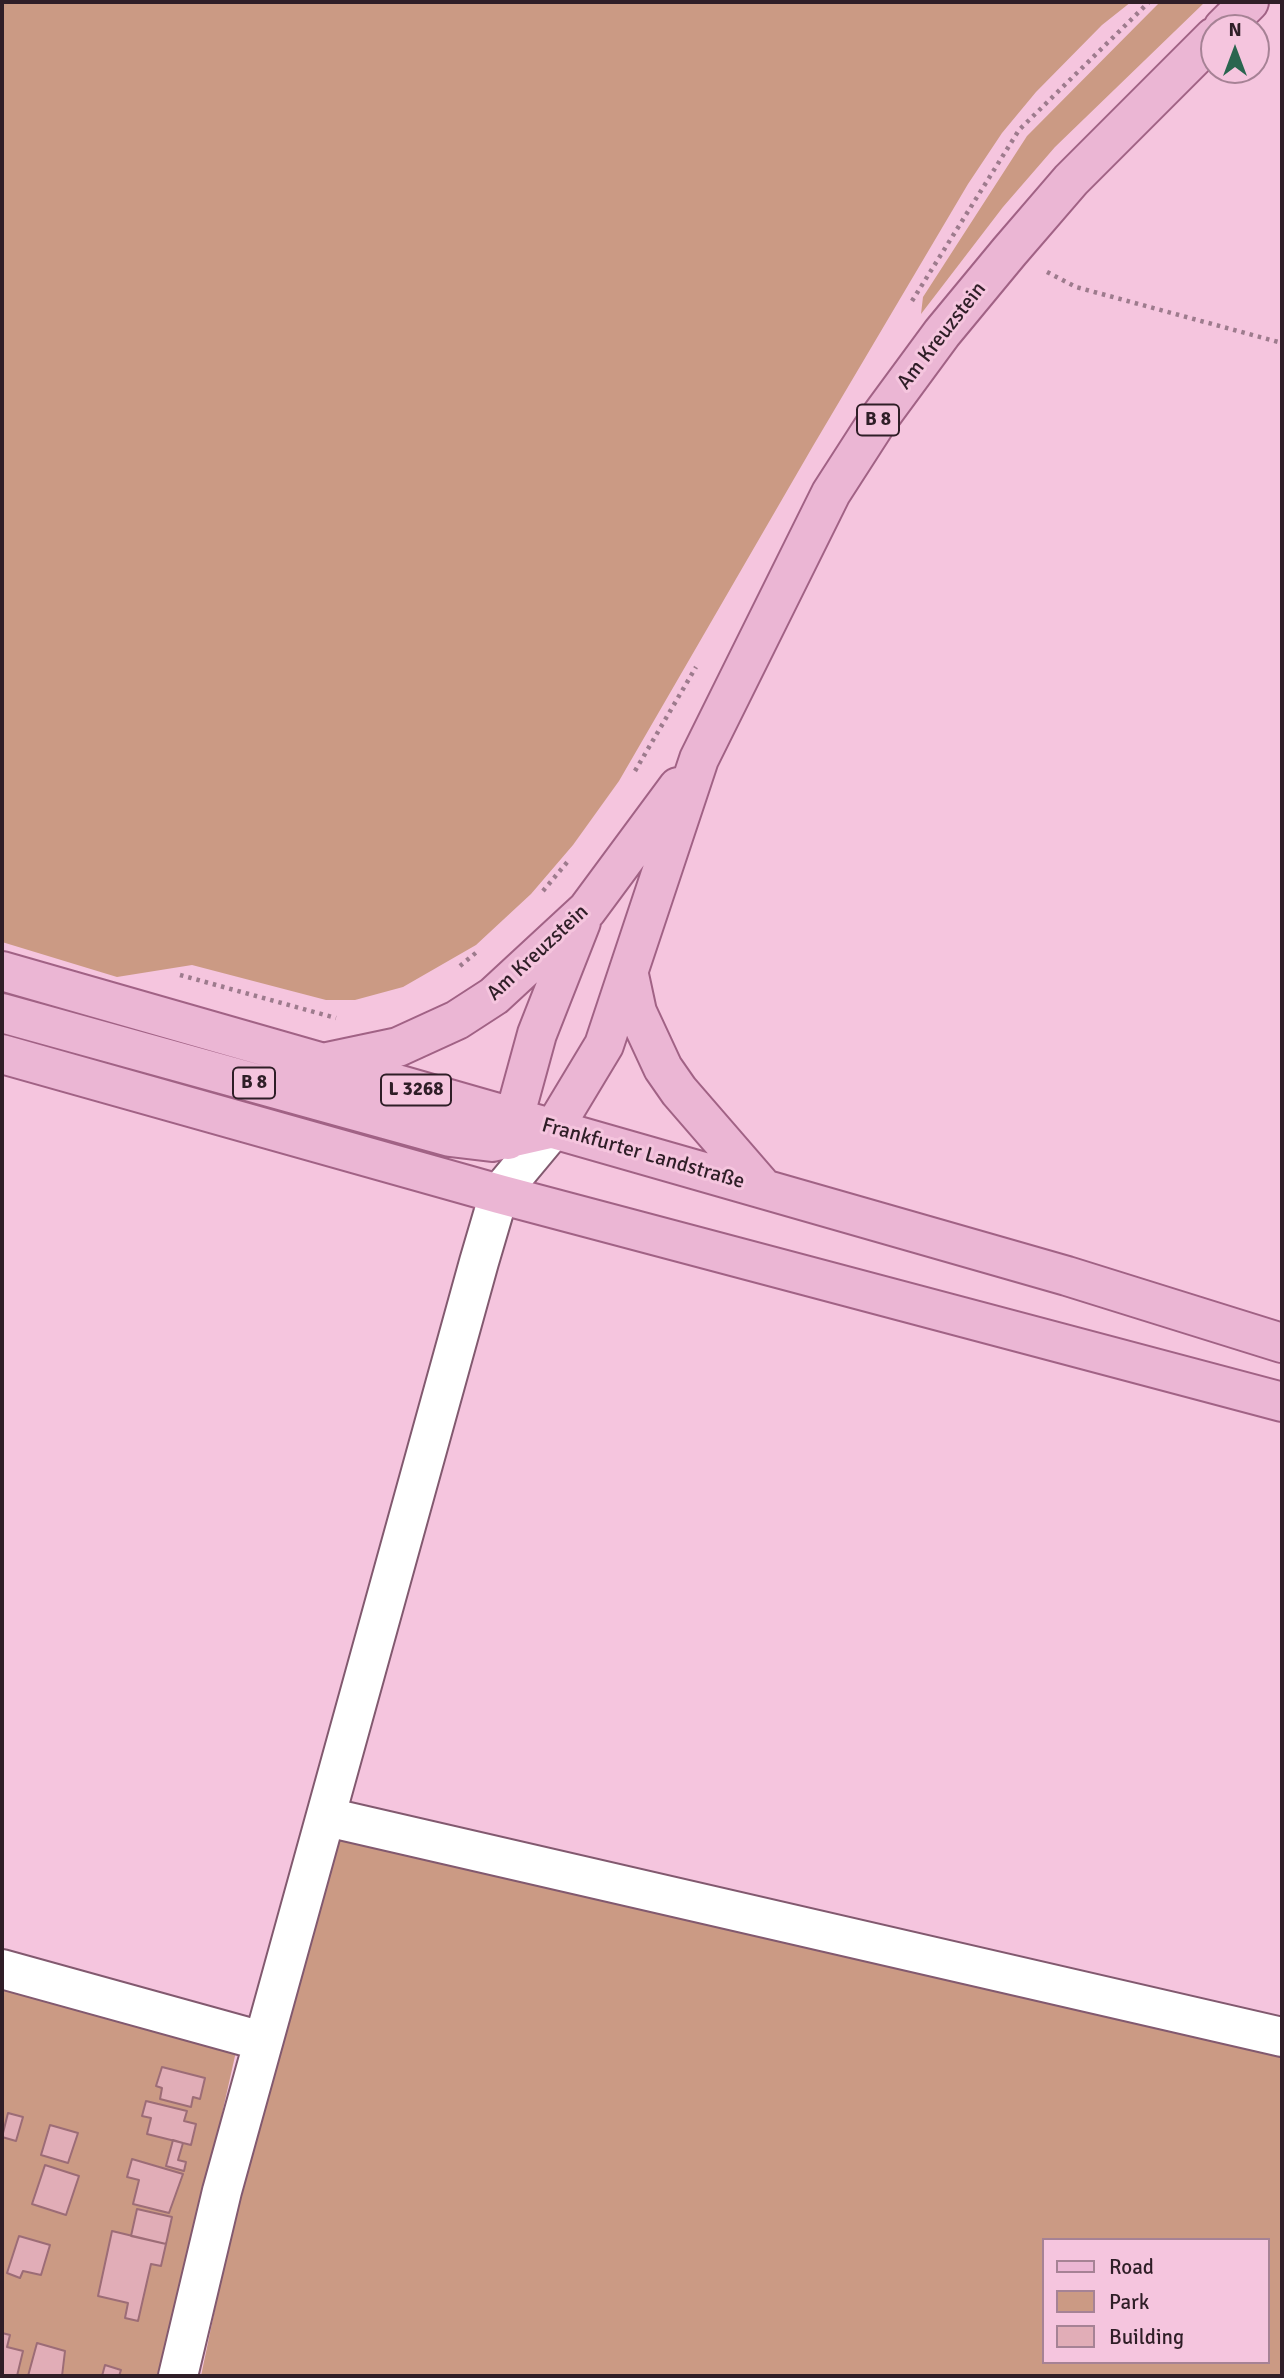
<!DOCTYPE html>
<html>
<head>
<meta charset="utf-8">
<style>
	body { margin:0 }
	#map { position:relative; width:1284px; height:2378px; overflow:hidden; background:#f5c5de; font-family:Signika,sans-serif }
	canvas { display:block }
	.frame { position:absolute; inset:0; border:4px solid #2f1e27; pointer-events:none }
	.legend { position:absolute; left:1042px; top:2238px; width:228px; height:126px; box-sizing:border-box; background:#f5c5de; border:2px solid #a68295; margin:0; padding:9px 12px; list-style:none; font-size:21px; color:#2f1e27 }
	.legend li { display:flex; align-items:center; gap:14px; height:35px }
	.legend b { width:35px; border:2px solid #a68295 }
	.north { position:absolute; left:1200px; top:14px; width:70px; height:70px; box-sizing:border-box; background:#f5c5de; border:2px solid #a68295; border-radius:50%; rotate:0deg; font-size:19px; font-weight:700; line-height:28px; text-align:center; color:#2f1e27 }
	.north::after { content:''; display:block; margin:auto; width:24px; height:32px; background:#2a654f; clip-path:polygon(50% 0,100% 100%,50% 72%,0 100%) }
</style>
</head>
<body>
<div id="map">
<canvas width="1284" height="2378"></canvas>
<div class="frame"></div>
<ul class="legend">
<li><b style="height:9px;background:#ebb6d4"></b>Road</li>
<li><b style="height:19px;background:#cb9a84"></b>Park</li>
<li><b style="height:19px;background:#e1adb7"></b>Building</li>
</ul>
<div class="north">N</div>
</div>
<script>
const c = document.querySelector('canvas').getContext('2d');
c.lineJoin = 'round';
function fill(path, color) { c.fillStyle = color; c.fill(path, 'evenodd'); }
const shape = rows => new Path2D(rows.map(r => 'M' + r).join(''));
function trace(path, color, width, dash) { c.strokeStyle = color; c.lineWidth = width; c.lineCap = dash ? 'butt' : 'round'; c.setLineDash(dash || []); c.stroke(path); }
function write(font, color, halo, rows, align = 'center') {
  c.font = font + ' Signika,sans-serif'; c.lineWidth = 6; c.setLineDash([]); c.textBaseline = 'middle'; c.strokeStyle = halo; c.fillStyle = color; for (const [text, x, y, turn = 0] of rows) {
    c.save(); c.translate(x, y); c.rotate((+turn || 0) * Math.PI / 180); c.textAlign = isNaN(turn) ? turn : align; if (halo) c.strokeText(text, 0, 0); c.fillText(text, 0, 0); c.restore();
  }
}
fill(shape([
	[2,2,1131,2,1102,25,1036,92,1002,133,968,184,813,446,619,781,573,845,531,894,476,945,403,987,355,1000,326,1000,192,965,117,977,2,942],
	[1160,2,1205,2,1055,147,1003,207,921,314,923,297,1027,136],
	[339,1838,1282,2047,1282,2376,201,2376,239,2194],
	[1044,2240,1268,2240,1268,2362,1044,2362],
	[2,1955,244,2016,163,2376,2,2376]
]), '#cb9a84');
const building = shape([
	[162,2067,205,2078,200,2099,193,2097,191,2107,160,2099,162,2088,156,2086,162,2067],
	[146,2101,187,2111,184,2121,196,2124,191,2145,147,2134,151,2118,142,2116,146,2101],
	[8,2113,23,2117,16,2141,2,2137,8,2113],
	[50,2125,78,2133,68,2163,41,2155,50,2125],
	[173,2140,183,2143,178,2160,186,2162,184,2171,166,2166,173,2140],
	[132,2159,183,2174,169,2213,133,2204,139,2180,127,2177,132,2159],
	[45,2165,79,2176,66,2215,32,2204,45,2165],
	[137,2209,172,2217,166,2244,131,2236,137,2209],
	[112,2231,166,2244,161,2266,151,2264,138,2321,125,2318,128,2303,98,2296,112,2231],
	[19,2236,50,2245,41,2275,23,2271,20,2278,7,2273,19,2236],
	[2,2333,10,2335,7,2347,23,2351,17,2376,2,2376,2,2333],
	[37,2343,65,2351,62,2376,28,2376,37,2343],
	[105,2365,121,2370,119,2376,102,2376,105,2365]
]);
fill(building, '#e1adb7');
trace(building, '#9c6c76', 2);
const minor = shape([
	[327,1817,1282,2037],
	[2,1969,262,2041],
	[178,2376,222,2191,479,1262,499,1194,554,1128]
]);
const major = shape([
	[1223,28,1249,2],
	[2,971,1067,1276,1282,1343],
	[629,975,637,1012,663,1068,679,1091,763,1188],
	[2,1013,450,1137,492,1142,554,1128,604,1045,699,759,831,493,878,420,942,333,1009,252,1071,180,1214,37],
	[2,1054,499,1194,1282,1402],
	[327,1062,398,1047,457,1020,494,996,587,910,678,787],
	[508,1140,537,1034,581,922]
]);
trace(minor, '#82596f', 42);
trace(major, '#a16285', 42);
trace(shape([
	[1047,272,1076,287,1282,343],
	[912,301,1019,130,1149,2],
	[635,771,696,667],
	[543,891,569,860],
	[460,966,478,951],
	[180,975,336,1018]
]), '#9d7b8d', 4.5, [3.5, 5]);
trace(minor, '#fff', 38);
trace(major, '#ebb6d4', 38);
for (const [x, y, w] of [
	[878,420,42],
	[254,1083,42],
	[416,1090,70]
]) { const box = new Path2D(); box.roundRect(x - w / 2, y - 15.5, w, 31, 5); c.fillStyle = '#f5c5de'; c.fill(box); trace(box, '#2f1e27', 2); }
write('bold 19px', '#2f1e27', null, [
	["B 8",878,420],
	["B 8",254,1083],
	["L 3268",416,1090]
]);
write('21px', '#2f1e27', '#f5c5de', [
	["Am Kreuzstein",942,336,-52],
	["Am Kreuzstein",538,953,-43],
	["Frankfurter Landstraße",643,1154,16]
]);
</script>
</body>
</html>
